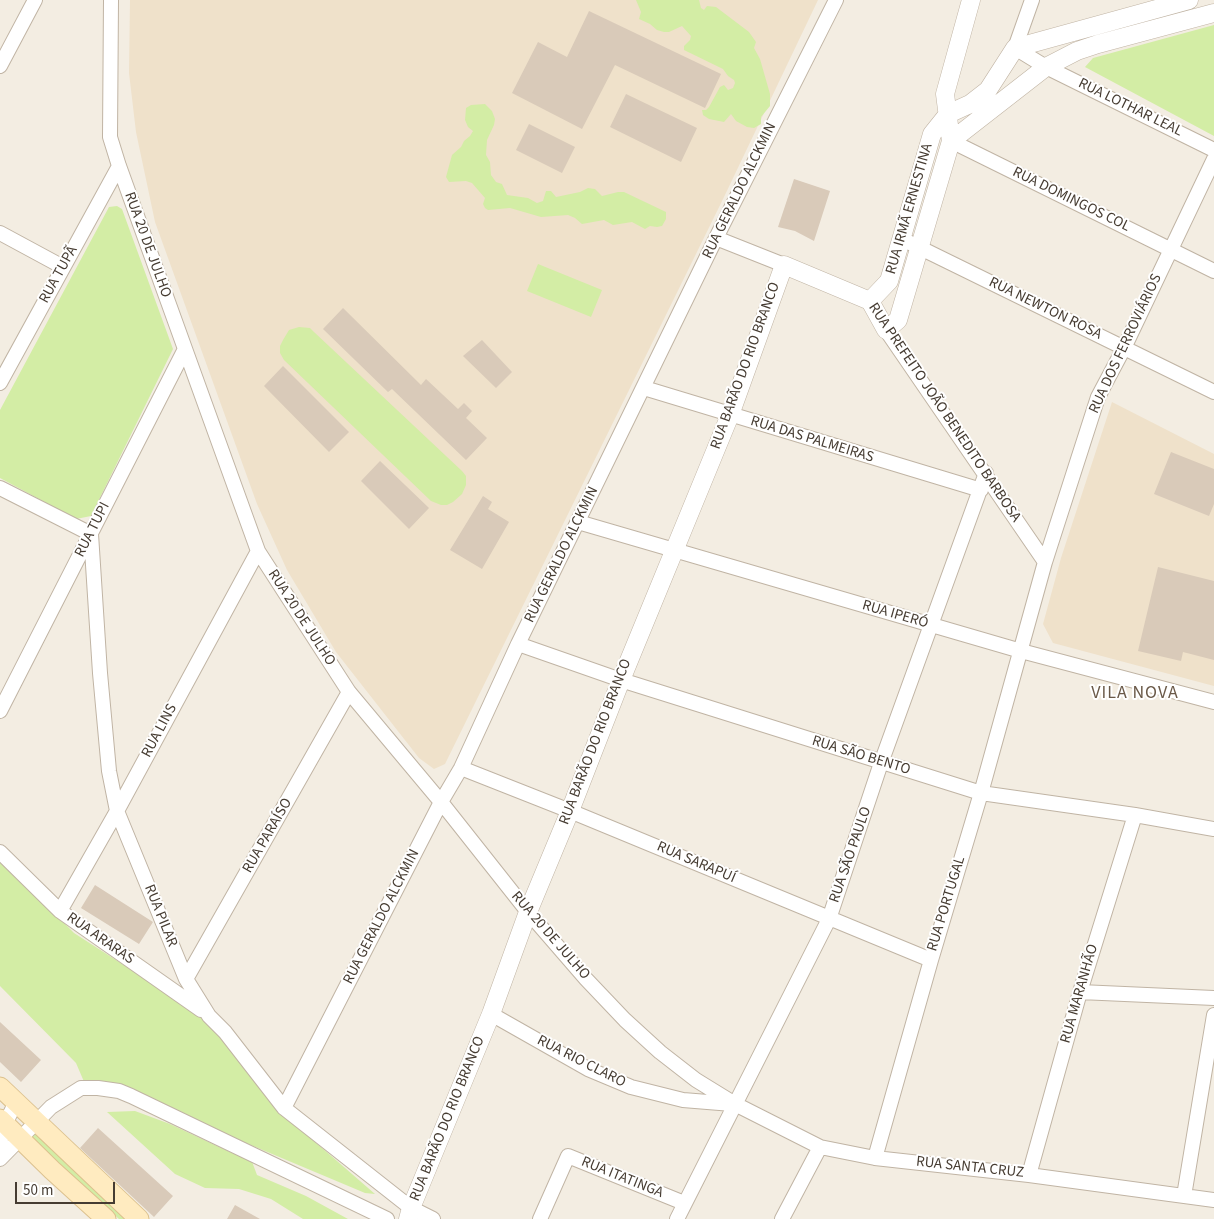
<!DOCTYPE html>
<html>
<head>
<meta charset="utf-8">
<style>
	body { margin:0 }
	#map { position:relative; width:1214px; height:1219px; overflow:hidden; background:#f3ede2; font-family:"Source Sans 3",sans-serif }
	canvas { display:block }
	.scale { position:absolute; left:15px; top:1182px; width:100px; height:22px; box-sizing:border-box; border:2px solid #463c32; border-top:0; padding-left:6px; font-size:15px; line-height:18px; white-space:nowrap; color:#463c32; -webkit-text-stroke:4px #fff; paint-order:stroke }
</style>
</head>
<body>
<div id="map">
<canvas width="1214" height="1219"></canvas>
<div class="scale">50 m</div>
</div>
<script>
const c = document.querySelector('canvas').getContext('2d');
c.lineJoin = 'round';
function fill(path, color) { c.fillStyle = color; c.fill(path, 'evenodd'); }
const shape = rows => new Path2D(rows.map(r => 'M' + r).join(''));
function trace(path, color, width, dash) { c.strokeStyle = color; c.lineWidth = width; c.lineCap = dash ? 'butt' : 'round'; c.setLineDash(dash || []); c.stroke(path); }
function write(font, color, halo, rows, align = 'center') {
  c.font = font + ' "Source Sans 3",sans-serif'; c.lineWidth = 4; c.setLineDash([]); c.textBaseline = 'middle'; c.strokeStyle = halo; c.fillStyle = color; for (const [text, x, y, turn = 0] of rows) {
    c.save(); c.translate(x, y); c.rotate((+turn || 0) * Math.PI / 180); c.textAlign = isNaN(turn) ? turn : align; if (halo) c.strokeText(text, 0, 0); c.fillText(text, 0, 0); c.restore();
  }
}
fill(shape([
	[130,0,818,0,724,197,445,764,434,769,419,758,336,652,287,570,257,504,155,222,136,132,129,73],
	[1112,402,1214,454,1214,686,1053,643,1043,624,1061,558]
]), '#efe1ca');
fill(shape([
	[636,0,699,0,701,8,704,10,707,6,716,7,749,32,756,42,754,48,760,59,770,94,770,106,761,117,761,124,754,128,747,127,736,121,731,114,724,122,709,119,703,115,702,110,706,110,709,107,720,87,724,85,728,90,733,88,735,83,734,80,728,76,723,69,684,50,684,46,690,40,691,36,682,26,669,32,664,32,657,30,650,24,639,19,641,12],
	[1214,25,1214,136,1085,67,1093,58],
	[485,104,492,111,495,119,494,125,487,140,486,155,490,162,491,175,496,182,502,184,507,195,528,198,537,203,543,201,546,191,551,191,556,197,580,192,588,188,595,189,602,196,618,192,624,192,666,212,666,219,662,226,657,227,650,226,645,229,632,222,613,225,604,220,582,224,575,218,568,215,541,217,510,208,488,210,485,208,483,204,485,198,472,183,466,181,449,182,446,177,452,155,461,147,464,141,470,136,473,131,468,127,465,120,466,108,471,105],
	[117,206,122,209,173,349,91,516,76,519,0,478,0,410,109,207],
	[538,264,602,290,591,317,527,291],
	[299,327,310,328,314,332,462,471,466,476,466,485,462,494,453,502,447,505,441,505,431,501,284,360,280,353,280,346,283,340,289,330],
	[0,858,74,933,206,1018,276,1108,375,1194,365,1193,115,1088,85,1084,76,1063,0,986],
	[135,1111,170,1124,232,1153,251,1159,257,1175,306,1196,348,1219,303,1219,271,1199,239,1189,205,1188,175,1174,107,1112],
	[31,1130,128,1219,119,1219,26,1135]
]), '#d3eda5');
fill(shape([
	[589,11,721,74,705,108,615,65,582,129,512,93,538,42,567,57],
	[626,94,697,128,681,162,610,127],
	[529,124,575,147,562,173,516,150],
	[794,179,830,191,814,241,795,231,778,227],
	[343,308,421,385,426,379,458,409,464,403,472,411,466,418,487,438,466,460,392,389,388,392,323,329],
	[482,340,512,372,496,388,463,356],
	[283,366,349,432,329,452,264,386],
	[1171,452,1214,469,1214,504,1209,516,1154,494],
	[380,461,429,508,409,529,361,481],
	[483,496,492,502,488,509,509,522,482,569,450,550],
	[1158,567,1214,581,1214,660,1183,652,1181,661,1138,651],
	[95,885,153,922,139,944,81,908],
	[0,1022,41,1060,21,1082,0,1062],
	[98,1128,173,1196,154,1217,80,1148],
	[235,1205,260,1219,227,1219]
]), '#d9cab9');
const minor = shape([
	[111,0,110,137,119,166,258,551,349,692,441,802,528,912,586,979,625,1020,660,1052,696,1080,735,1104,820,1147,875,1158,1029,1175,1214,1200],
	[1032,0,1015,48,1046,67,1214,150],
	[0,66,35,0],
	[951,141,1214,271],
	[0,233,63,267],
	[716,238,784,265],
	[902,239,1214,392],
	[886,330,1045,562],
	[0,383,119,166],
	[644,388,981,490],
	[0,488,91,534,100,673,109,771,117,811,186,979,209,1016,225,1032,284,1108,411,1208,433,1219],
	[578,522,1021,651,1214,702],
	[518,644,621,680,981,793,1135,815,1214,829],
	[0,711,185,349],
	[461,768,570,811,931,960],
	[0,852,60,911,201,1010],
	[60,911,117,811,258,551],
	[186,979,349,692],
	[1080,992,1214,998],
	[491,1014,588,1069,631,1087,683,1100,732,1104],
	[284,1108,441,802,461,768,518,644,716,238,836,0],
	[0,1143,5,1124,16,1102],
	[875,1158,931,960,981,793,1045,562,1098,397,1124,348,1214,159],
	[0,1159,51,1107,81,1088,98,1088,119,1091,131,1096,387,1219],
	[1029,1175,1080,992,1135,815],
	[1184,1196,1214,1015],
	[540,1219,568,1156,684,1203],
	[677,1219,829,919,881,763,986,473],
	[782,1219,820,1147]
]);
const tertiary = shape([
	[951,141,1046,67,1077,51,1098,44,1214,13],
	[870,301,889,281,932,134,948,114,970,104,988,90,1015,48,1189,0],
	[408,1219,411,1208,491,1014,528,912,570,811,621,680,730,415,784,265,870,301,886,330,898,320,951,141,945,94,971,0]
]);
const secondary = shape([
	[0,1087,139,1219],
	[0,1119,52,1170,106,1219]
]);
trace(minor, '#c0b4a4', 16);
trace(tertiary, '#c0b4a4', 19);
trace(secondary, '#dcc18e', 21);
trace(minor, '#fff', 14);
trace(tertiary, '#fff', 18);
trace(secondary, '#ffebc0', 19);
write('15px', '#463c32', '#fff', [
	["RUA LOTHAR LEAL",1130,108,26],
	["RUA GERALDO ALCKMIN",740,191,-64],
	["RUA DOMINGOS COL",1071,200,26],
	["RUA IRMÃ ERNESTINA",910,209,-74],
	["RUA 20 DE JULHO",147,245,70],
	["RUA TUPÃ",59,275,-61],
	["RUA NEWTON ROSA",1045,309,26],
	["RUA DOS FERROVIÁRIOS",1126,344,-65],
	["RUA BARÃO DO RIO BRANCO",746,366,-70],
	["RUA PREFEITO JOÃO BENEDITO BARBOSA",944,413,56],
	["RUA DAS PALMEIRAS",812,440,17],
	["RUA TUPI",93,530,-63],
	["RUA GERALDO ALCKMIN",562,555,-64],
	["RUA IPERÓ",895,615,16],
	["RUA 20 DE JULHO",301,618,57],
	["RUA LINS",160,731,-62],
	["RUA BARÃO DO RIO BRANCO",596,742,-69],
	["RUA SÃO BENTO",861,756,17],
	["RUA PARAÍSO",268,836,-60],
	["RUA SÃO PAULO",851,855,-71],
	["RUA SARAPUÍ",696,863,23],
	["RUA PORTUGAL",947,904,-73],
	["RUA PILAR",160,916,68],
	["RUA GERALDO ALCKMIN",382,917,-63],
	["RUA 20 DE JULHO",550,936,49],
	["RUA ARARAS",100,939,35],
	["RUA MARANHÃO",1080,994,-74],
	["RUA RIO CLARO",581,1062,27],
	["RUA BARÃO DO RIO BRANCO",448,1119,-68],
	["RUA SANTA CRUZ",970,1168,6],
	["RUA ITATINGA",622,1178,22]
]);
c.letterSpacing = '1px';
write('18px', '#6a5948', '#fff', [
	["VILA NOVA",1135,694]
]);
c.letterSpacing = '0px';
</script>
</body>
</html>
